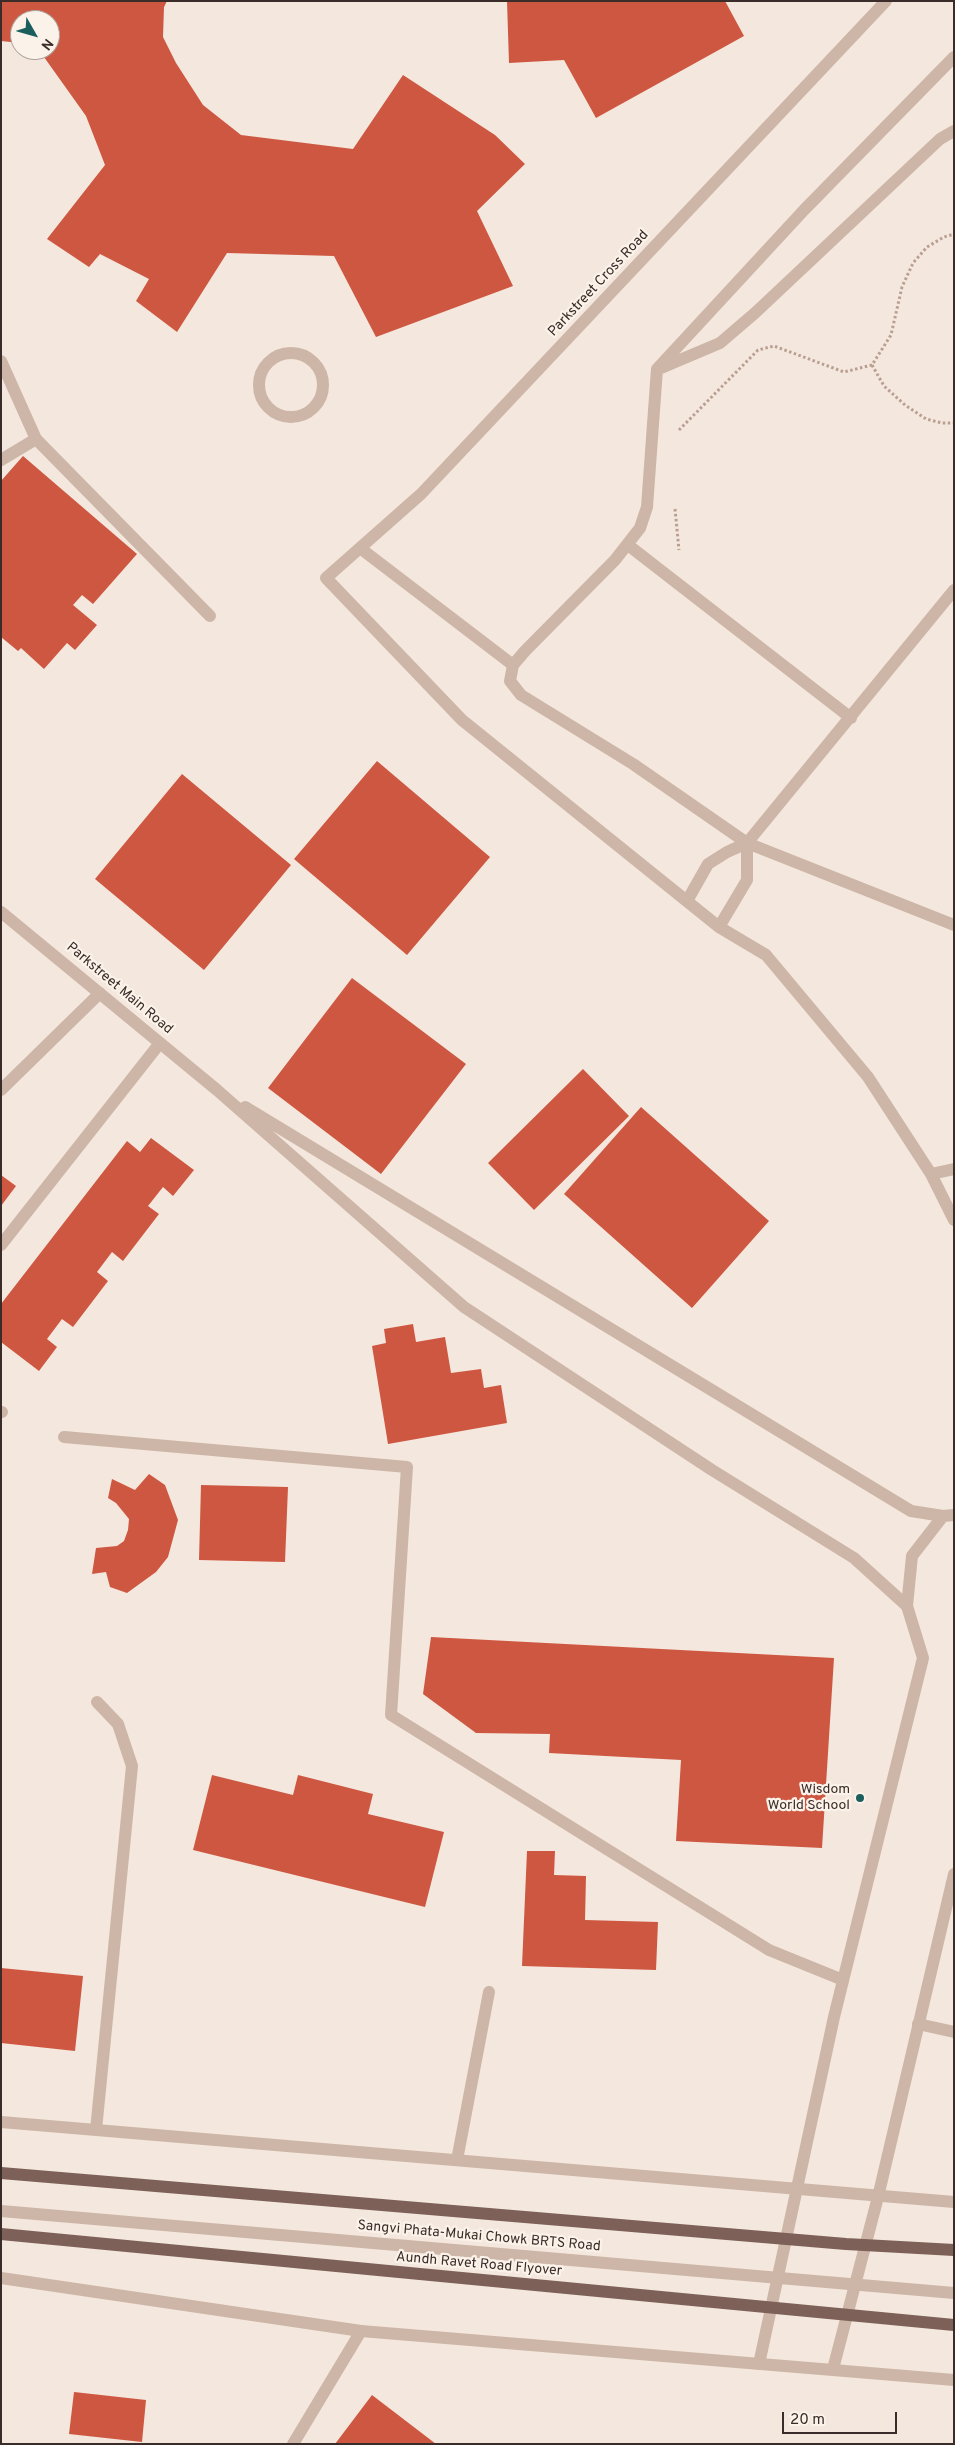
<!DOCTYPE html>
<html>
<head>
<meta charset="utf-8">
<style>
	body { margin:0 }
	#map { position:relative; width:955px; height:2445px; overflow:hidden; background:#f4e7dd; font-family:Overpass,sans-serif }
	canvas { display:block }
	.frame { position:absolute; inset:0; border:2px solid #3a2c28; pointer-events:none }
	.north { position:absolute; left:10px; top:10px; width:50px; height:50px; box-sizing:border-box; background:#fbf2ea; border:1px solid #aea39c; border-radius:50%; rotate:128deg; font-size:14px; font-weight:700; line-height:20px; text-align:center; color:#3a2c28 }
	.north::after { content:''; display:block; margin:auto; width:18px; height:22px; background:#1a5f5d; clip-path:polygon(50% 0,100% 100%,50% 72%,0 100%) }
	.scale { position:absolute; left:782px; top:2412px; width:115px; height:22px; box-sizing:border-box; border:2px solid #3a2c28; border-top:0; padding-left:6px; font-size:15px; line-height:18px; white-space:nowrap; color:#3a2c28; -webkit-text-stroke:4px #fbf2ea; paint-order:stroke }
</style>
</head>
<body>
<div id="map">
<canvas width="955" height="2445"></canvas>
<div class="frame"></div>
<div class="north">N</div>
<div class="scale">20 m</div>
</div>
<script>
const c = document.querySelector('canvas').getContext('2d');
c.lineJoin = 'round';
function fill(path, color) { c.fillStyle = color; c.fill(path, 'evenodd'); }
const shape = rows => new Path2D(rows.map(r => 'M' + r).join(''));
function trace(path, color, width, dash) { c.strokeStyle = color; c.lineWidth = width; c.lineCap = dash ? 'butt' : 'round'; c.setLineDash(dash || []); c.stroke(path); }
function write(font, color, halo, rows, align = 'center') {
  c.font = font + ' Overpass,sans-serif'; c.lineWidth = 4.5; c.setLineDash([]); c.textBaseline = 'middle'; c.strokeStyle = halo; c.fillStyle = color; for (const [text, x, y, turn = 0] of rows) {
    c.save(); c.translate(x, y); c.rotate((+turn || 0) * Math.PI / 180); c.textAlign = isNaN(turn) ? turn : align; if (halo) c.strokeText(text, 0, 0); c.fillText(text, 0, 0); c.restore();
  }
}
fill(shape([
	[1,1,167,1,164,7,163,37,176,63,203,105,241,135,353,149,403,75,495,135,525,164,477,211,513,286,376,337,334,256,227,253,177,332,136,301,149,279,100,254,89,267,47,239,105,165,86,116,39,50,50,50,50,20,20,20,20,43,1,41],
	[507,1,725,1,744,36,596,118,564,60,509,63],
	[23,456,137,554,93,604,82,595,73,605,97,625,75,650,67,643,44,669,21,648,18,651,1,637,1,481],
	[377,761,490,857,407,955,294,859],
	[182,774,291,865,204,970,95,879],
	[352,978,466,1064,381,1174,268,1088],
	[583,1069,629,1116,534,1210,488,1163],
	[641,1107,769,1221,692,1308,564,1194],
	[151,1138,194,1170,173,1196,163,1187,148,1206,159,1214,123,1261,112,1252,97,1272,108,1281,73,1327,62,1319,47,1339,57,1347,39,1371,1,1342,1,1304,127,1141,140,1152],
	[1,1175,16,1186,1,1206],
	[413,1324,416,1342,445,1337,451,1373,481,1369,484,1388,501,1385,507,1423,388,1444,372,1346,386,1343,384,1329],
	[149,1474,165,1485,178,1520,168,1557,156,1572,127,1593,110,1587,106,1572,92,1574,96,1548,117,1546,124,1541,128,1530,129,1519,116,1503,108,1498,112,1479,135,1490],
	[201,1485,288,1487,285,1562,199,1560],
	[431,1637,834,1658,822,1848,676,1841,681,1760,549,1753,550,1734,476,1733,423,1694],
	[212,1775,293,1795,298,1775,373,1794,368,1814,444,1832,425,1907,193,1850],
	[527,1851,555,1851,554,1875,586,1876,585,1920,658,1922,656,1970,522,1966],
	[1,1968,83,1976,75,2051,1,2043],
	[74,2392,146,2400,142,2442,69,2434],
	[372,2395,436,2444,335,2444]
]), '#ce5741');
trace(shape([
	[872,365,884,386,905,405,926,419,942,423,954,423],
	[679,430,758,350,774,346,844,372,872,365,891,335,902,287,913,263,927,247,944,237,954,234],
	[675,509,679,550]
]), '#b99f91', 3, [2.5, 2.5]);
trace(shape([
	'259 385a32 32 0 1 1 64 0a32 32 0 1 1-64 0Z',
	[1,361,36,439,210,616],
	[1,460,36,439],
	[1,912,217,1090,464,1307,712,1470,854,1558,907,1606],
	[1,1090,100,993],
	[245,1107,911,1511,943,1516],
	[1,1245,160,1043],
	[1,1412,2,1412],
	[64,1437,407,1467,391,1715,769,1950,843,1980],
	[918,2024,954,2032],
	[96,2130,132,1766,118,1724,97,1702],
	[457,2160,489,1992]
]), '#cdb6a7', 12);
trace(shape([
	[886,1,421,494,326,578,462,720,719,927,766,955,868,1077,931,1174,954,1220],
	[954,57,804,210,657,369,647,507,640,528,615,560,525,651,513,665,510,681,521,695,633,764,747,843,954,925],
	[661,368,720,343,755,313,940,139,954,131],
	[628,545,851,718],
	[360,548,513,665],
	[687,901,708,864,727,852,747,843,954,590],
	[719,927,747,880,747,843],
	[931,1174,954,1169],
	[759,2364,834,2017,923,1658,907,1606,912,1556,943,1516,954,1515],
	[833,2369,878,2197,954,1874],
	[293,2444,361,2331]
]), '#cdb6a7', 12);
trace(shape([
	[1,2122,954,2202],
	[1,2278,361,2331,954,2380]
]), '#cdb6a7', 12);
trace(shape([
	[1,2211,954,2293]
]), '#cdb6a7', 12);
trace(shape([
	[1,2173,846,2244,954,2250],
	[1,2234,954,2325]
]), '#7d6158', 12);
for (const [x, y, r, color] of [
	[860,1798,5,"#1a5f5d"]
]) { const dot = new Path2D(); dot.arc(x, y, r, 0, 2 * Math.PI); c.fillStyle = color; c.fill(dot); trace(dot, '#fbf2ea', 2); }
write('14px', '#3a2c28', '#fbf2ea', [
	["Parkstreet Cross Road",599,284,-47],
	["Parkstreet Main Road",119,989,40],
	["Sangvi Phata-Mukai Chowk BRTS Road",479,2237,5],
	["Aundh Ravet Road Flyover",479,2265,5]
]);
write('14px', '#3a2c28', '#fbf2ea', [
	["Wisdom",850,1790],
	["World School",850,1806]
], 'right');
</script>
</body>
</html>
